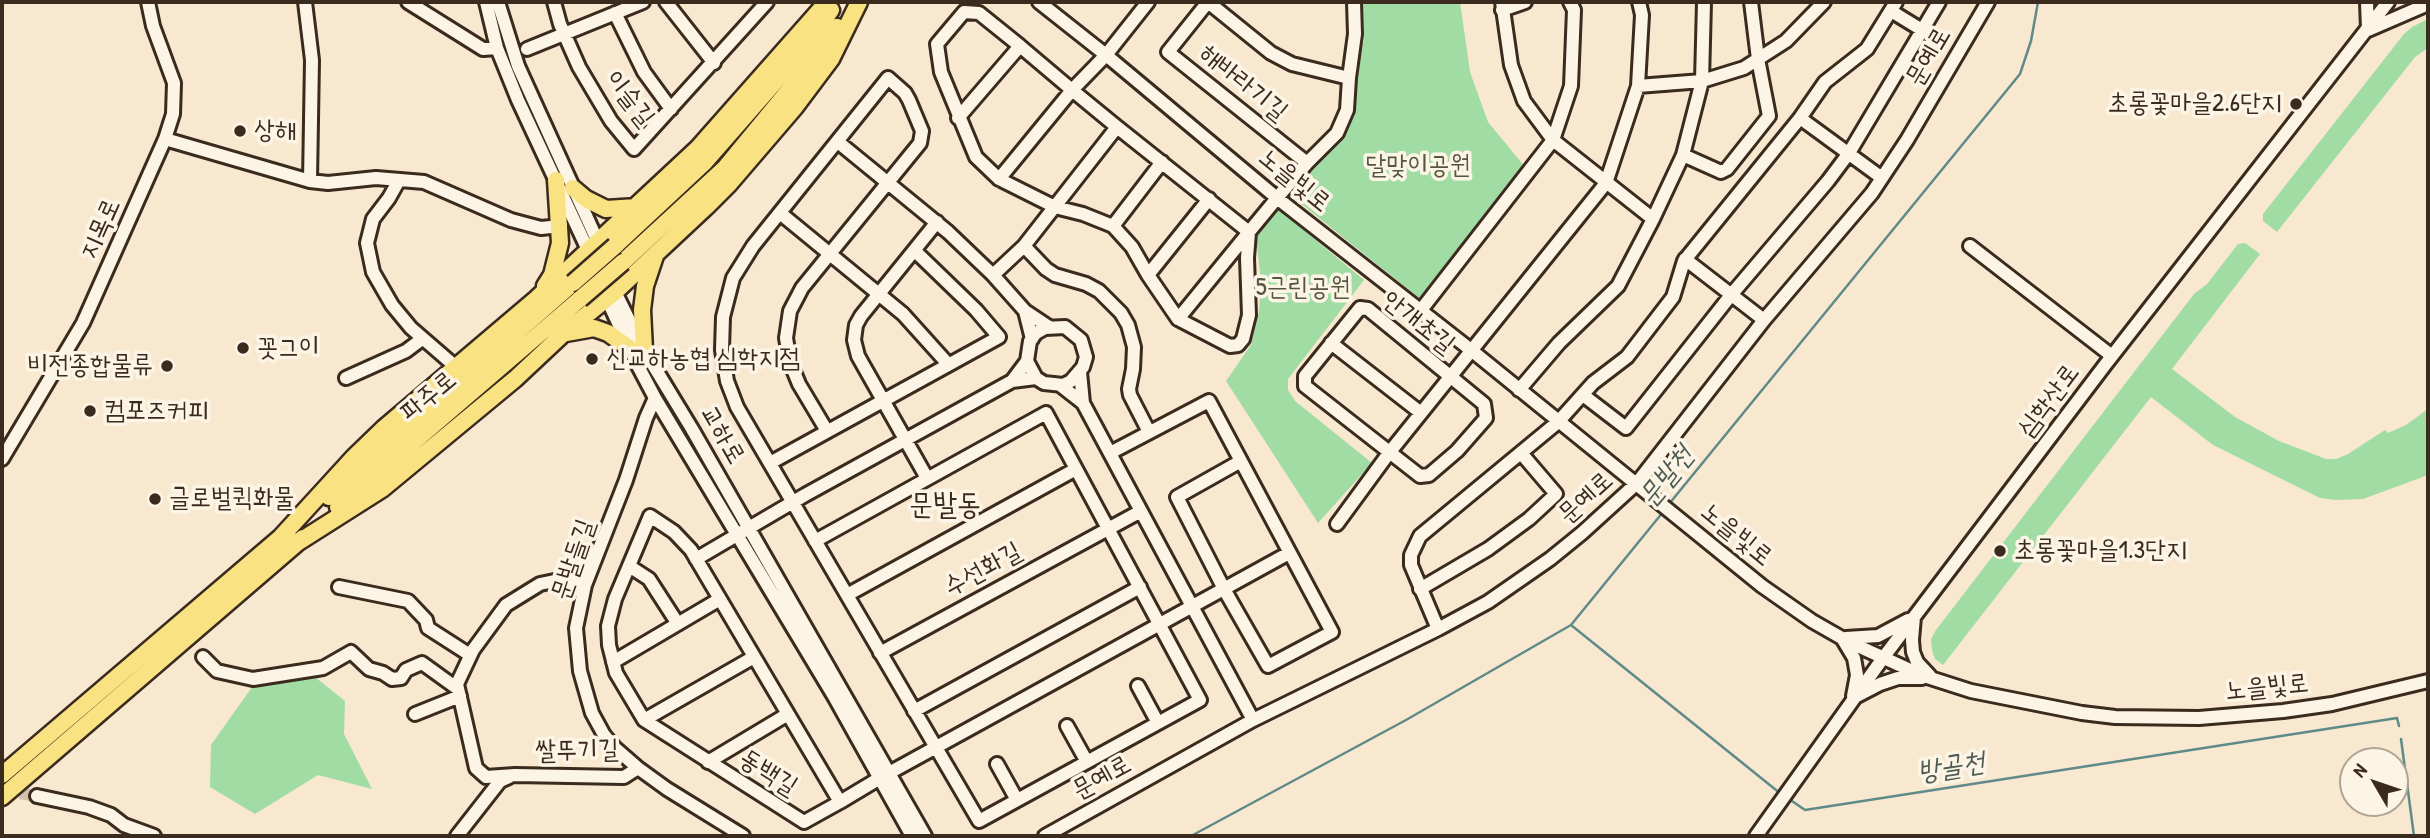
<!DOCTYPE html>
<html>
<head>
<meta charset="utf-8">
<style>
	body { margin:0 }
	#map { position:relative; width:2430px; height:838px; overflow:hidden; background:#f8e8d0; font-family:"Patrick Hand",sans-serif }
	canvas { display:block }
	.frame { position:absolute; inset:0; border:4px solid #3b2a1e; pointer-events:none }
	.north { position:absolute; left:2339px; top:747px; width:70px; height:70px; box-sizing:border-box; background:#fcf5e5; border:2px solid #afa495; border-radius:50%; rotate:309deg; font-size:19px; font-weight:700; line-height:28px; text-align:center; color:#3b2a1e }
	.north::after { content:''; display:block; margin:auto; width:24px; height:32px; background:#3b2a1e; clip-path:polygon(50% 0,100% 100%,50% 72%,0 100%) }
</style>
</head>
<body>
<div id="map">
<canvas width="2430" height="838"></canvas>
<div class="frame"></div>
<div class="north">N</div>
</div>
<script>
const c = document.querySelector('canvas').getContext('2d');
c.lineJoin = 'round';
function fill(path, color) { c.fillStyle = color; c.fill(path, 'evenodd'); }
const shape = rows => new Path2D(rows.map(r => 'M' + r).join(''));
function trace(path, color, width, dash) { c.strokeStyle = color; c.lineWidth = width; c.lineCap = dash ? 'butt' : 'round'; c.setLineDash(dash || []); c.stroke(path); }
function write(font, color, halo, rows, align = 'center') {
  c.font = font + ' "Patrick Hand","Poor Story",sans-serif'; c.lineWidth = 7; c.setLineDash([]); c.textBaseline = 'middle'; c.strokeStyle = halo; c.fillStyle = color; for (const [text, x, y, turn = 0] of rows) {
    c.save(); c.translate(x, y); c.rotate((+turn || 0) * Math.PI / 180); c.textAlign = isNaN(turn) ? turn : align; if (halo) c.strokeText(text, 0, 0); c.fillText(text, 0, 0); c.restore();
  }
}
fill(shape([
	[1363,2,1460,2,1470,72,1488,122,1525,167,1419,298,1289,194,1343,133,1364,40],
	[2428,19,2428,48,2415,57,2277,232,2263,221,2263,214,2404,34,2412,27],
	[1277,208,1364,280,1288,379,1288,390,1295,401,1372,463,1318,523,1226,381,1251,345,1259,312,1261,282,1256,236],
	[2245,243,2260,254,2172,369,2235,417,2279,441,2326,459,2336,459,2348,454,2385,430,2388,433,2406,425,2428,409,2428,475,2363,499,2336,500,2320,498,2213,445,2151,397,1943,665,1935,659,1932,650,1931,639,1936,630,2194,294,2207,284,2238,244],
	[310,673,345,701,344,734,372,789,318,775,255,814,210,787,211,745,257,680]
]), '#a0dca3');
trace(shape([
	[1669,504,2020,74,2031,41,2038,2],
	[1571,625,1781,794],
	[2401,739,2414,836],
	[1789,799,1805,810,2397,718,2399,726],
	[1191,836,1406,720,1571,625,1663,512]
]), '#608a89', 2.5);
trace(shape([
	[2,790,37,796]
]), '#d2c2ac', 12, [12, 6]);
const minor = shape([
	[305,2,312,60,310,181],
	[408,2,483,49,497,48],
	[486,2,497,48,518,100,588,250,607,299,636,362,655,398,835,698,912,836],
	[498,2,518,66,598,242,615,292,644,350,692,429,925,836],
	[554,2,560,24,579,67,611,121,634,149,767,2],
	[666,2,714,63],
	[1039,2,1106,55,1277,198,1471,350,1762,586,1812,621,1847,641,1921,675,1971,691,2082,713,2115,717,2199,718,2283,711,2332,704,2428,681],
	[1148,2,1106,55,1072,90,999,179,976,157,941,72,937,44,964,12,979,13,1020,46,1072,90,1117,127,1249,232,1247,258,1249,315,1243,339,1238,345,1230,346,1178,319,1249,232,1277,198,1307,163],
	[1208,2,1168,52,1307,163,1337,133,1347,110,1349,78,1355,34,1354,2],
	[1208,2,1271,53,1292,64,1349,78],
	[1502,2,1511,65,1524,101,1553,140,1653,219,1683,155,1702,81,1704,2],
	[2367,2,2368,30,2428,4],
	[1502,10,1525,2],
	[1891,11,1922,30],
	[615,13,644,72,671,109],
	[527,49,643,2],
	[1638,86,1702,81,1744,68,1786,41,1824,2],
	[958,118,1020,46],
	[1800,118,1882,178],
	[165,139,310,181,328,183,376,178,424,182,511,220,541,228,561,226],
	[838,142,948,232,993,275,1025,311],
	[1683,155,1721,172,1727,169,1769,116,1758,59,1751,2],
	[999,179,1055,207,1083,214,1113,226,1132,247,1148,275,1178,319],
	[399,180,389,198,373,219,367,243,373,272,392,305,411,328,456,367],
	[780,213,903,314,948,364],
	[1113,226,1162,162],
	[1024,246,1046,269,1055,275,1086,284,1099,291,1121,313,1128,325,1134,347,1133,369,1129,389,1130,395,1149,432],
	[1970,246,2112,356],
	[1685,259,1764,320],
	[993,275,1024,246,1117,127],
	[1148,275,1209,199],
	[1360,308,1368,309,1484,404,1486,418,1457,451,1429,475,1420,476,1305,386,1305,376,1360,308],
	[1421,310,1553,140,1571,86,1574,10,1570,2],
	[1032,339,1025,311,1049,327],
	[1331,343,1421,413],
	[1027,361,1036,378,1044,383,1063,385,1071,381,1083,367,1086,357,1081,340,1065,327,1045,328,1036,333,1030,341,1027,361,1012,381,1036,378],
	[346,378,406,351,422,339],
	[1060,385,1083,403,1080,372],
	[1519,390,1559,343,1618,286,1653,219],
	[1583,395,1626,428,1731,295,1828,181,1849,153,1939,2],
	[655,398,646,418,626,480,585,585,576,628,580,671,592,713,604,735,615,748,638,768,667,789,743,836],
	[1083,403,1253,720],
	[1110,453,1209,401,1332,632,1268,666,1224,589,1177,497,1241,461],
	[2,459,83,323,165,139,173,114,174,83,153,26,148,2],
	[770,463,999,337,976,310,915,251],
	[927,478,858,356,854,340,856,325,861,316,937,222],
	[1337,524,1389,453,1606,183,1638,86,1642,15,1639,2],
	[815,541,1046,413,1200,700,979,821,737,407,727,381,722,350,723,317,733,278,753,246,888,78,905,93,909,100,922,131,920,143,802,288,790,311,786,338,790,362,799,384,827,431],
	[696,559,805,495,1012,381],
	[629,566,649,579,678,624],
	[585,585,559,580,540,584,506,605,473,650,457,684,476,768,486,777,515,775,624,777,638,768],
	[339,587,408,601,426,620,428,628,470,655],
	[1420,589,1488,549,1529,519,1556,494,1521,453],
	[847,595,1076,469],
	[1914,617,1912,640,1913,652,1917,662,1930,676],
	[1438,629,1411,565,1411,555,1420,536,1558,422,1593,383,1627,357,1673,297,1684,261,1800,118,1825,82,1867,49,1896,2],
	[1842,638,1854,658,1857,675,1853,696],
	[1846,638,1878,636,1908,620],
	[880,653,1141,511],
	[203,657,217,671,253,679,323,668,351,652,369,669,383,673,392,679,401,678,406,670,422,663,458,689],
	[613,662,720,599],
	[1138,686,1158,723],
	[1857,696,1880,684,1898,678,1922,678],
	[914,711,1140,587],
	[415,714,460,696],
	[644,720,754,657],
	[1067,726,1087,762],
	[708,762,788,714],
	[997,764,1017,800],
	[889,773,1289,553],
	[37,796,89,807,111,815,124,825,154,836],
	[840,802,691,550,674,532,650,516,615,599,608,626,609,645,616,673,644,720,804,822,840,802,880,778],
	[457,836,500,781,509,777],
	[1045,836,1253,720,1438,629,1488,602,1550,559,1582,533,1637,483,1764,320,1872,193,1907,140,1988,2],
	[1756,836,1883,658,2105,365,2388,2]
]);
const major = shape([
	[573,188,586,199,606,209,637,207],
	[615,246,704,163,802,51,831,10],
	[623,262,724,169,813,61,837,27],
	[545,286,552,275,560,243,556,180],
	[566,333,594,328,608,333,629,348],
	[644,350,642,310,645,286,655,256],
	[329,497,573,283],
	[338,507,580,299],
	[280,538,354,457,384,428,536,299,698,148,827,2],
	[297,543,382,489,515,379,564,333,615,292,706,207,729,184,795,107,831,59,859,2],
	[2,775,288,531],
	[2,797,303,538]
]);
trace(minor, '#3b2a1e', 18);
trace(major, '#3b2a1e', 21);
trace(minor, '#fcf5e5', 12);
trace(major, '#f8e281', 16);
const majorBridge = shape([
	[573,283,615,246],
	[580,299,623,262]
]);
trace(majorBridge, '#3b2a1e', 21, []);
trace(majorBridge, '#f8e281', 16);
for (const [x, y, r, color] of [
	[2296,104,7,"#3b2a1e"],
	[240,131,7,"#3b2a1e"],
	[243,348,7,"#3b2a1e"],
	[592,359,7,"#3b2a1e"],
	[167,366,7,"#3b2a1e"],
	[90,411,7,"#3b2a1e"],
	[155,499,7,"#3b2a1e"],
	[2000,551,7,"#3b2a1e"]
]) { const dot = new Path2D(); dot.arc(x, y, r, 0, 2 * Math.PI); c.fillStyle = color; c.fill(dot); trace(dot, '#fcf5e5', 2.5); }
write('26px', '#3b2a1e', '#fcf5e5', [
	["문예로",1929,57,-60],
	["해바라기길",1243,83,39],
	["이슬길",629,99,52],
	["노을빛로",1294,181,39],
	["지목로",101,229,-66],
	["안개초길",1418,323,38],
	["파주로",429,397,-40],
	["심학산로",2049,401,-53],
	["교하로",722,435,60],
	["문예로",1586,498,-42],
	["노을빛로",1736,535,39],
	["문발들길",574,560,-71],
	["수선화길",983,570,-29],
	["노을빛로",2267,688,-6],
	["쌀뚜기길",577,751,-1],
	["동백길",768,773,32],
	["문예로",1102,778,-29]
]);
write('26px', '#3b2a1e', '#fcf5e5', [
	["초롱꽃마을2.6단지",2282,104,"right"],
	["상해",254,131],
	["꼿그이",257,348],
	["신교하농협 심학지점",606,359],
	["비전종합물류",153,366,"right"],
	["컴포즈커피",104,411],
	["글로벌퀵화물",169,499],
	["초롱꽃마을1.3단지",2014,551]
], 'left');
write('26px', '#54563f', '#fcf5e5', [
	["달맞이공원",1418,166],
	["5근린공원",1303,288]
]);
write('italic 28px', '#4e5a54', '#fcf5e5', [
	["문발천",1667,477,-51],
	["방골천",1951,768,-9]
]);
write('30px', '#3b2a1e', '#fcf5e5', [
	["문발동",945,506]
]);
</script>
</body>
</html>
